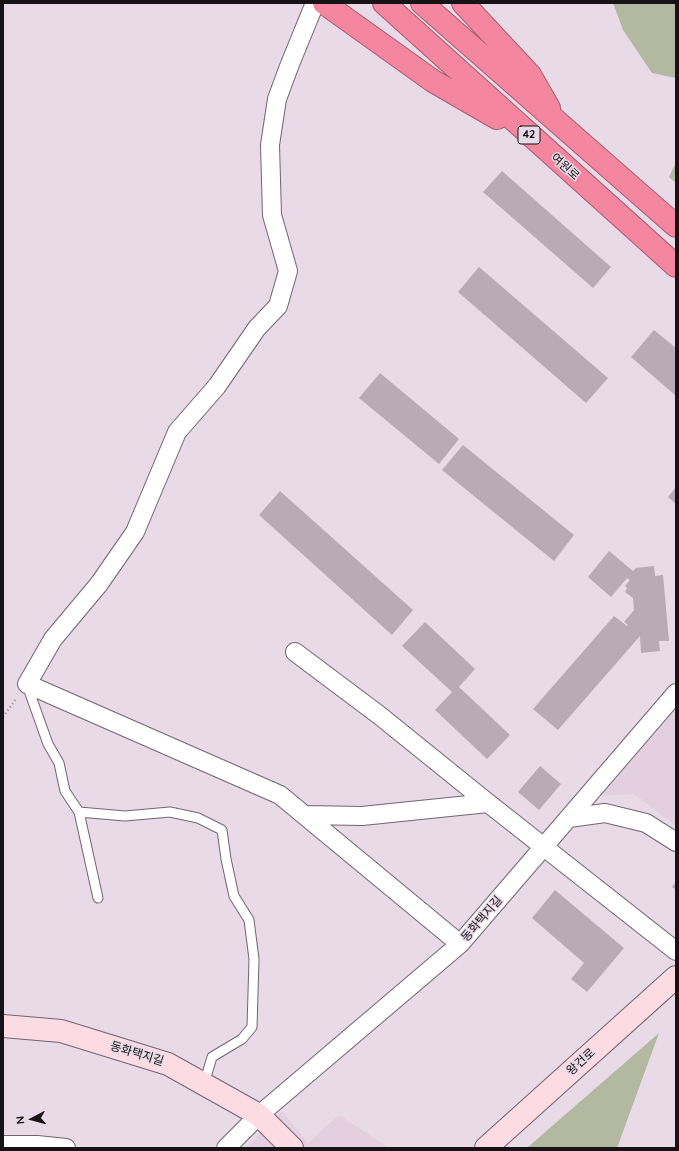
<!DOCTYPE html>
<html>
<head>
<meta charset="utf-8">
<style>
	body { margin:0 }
	#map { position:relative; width:679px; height:1151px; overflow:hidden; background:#e8dae6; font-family:Quicksand,sans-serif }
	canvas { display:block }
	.frame { position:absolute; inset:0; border:4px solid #161216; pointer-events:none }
	.north { position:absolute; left:12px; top:1099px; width:40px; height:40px; -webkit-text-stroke:3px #e8dae6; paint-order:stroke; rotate:264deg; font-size:11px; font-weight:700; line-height:16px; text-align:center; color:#161216 }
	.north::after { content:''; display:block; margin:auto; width:14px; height:18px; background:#161216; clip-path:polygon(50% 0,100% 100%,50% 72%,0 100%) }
</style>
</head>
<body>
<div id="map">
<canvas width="679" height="1151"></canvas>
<div class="frame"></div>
<div class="north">N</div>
</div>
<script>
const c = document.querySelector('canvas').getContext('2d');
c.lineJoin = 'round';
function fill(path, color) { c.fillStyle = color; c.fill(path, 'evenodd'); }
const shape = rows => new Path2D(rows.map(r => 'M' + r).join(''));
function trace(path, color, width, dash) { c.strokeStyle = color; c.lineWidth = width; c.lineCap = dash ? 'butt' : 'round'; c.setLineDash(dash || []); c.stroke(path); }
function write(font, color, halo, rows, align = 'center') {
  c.font = font + ' Quicksand,"Noto Sans KR",sans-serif'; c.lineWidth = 3; c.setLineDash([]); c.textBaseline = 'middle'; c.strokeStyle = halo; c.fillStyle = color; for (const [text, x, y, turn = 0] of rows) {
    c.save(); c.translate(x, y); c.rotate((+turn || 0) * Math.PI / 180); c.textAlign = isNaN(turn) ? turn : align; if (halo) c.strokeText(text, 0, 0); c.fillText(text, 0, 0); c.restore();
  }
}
fill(shape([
	[676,707,676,826,634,794,596,796],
	[282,1111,308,1143,339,1115,389,1148,247,1148]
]), '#e4cfe1');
fill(shape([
	[613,3,676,3,676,78,652,73,623,30],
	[676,162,676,183,669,177],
	[659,1033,617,1148,528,1148,528,1147]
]), '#b3b9a0');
fill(shape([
	[502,171,611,267,593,288,483,192],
	[479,267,608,378,586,403,458,292],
	[654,330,676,348,676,396,631,357],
	[380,373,459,439,439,464,359,398],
	[463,445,574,535,554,561,442,470],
	[676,487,676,504,668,497],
	[280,491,413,610,392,635,259,515],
	[609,551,633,571,636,568,654,566,655,576,663,575,669,641,659,641,660,651,641,653,640,636,558,730,533,709,614,616,627,626,628,625,624,622,634,610,633,598,625,592,627,588,625,586,630,580,627,578,611,597,588,577],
	[425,622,475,669,459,687,510,735,487,759,435,710,452,692,402,646],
	[540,766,561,784,539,810,518,792],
	[676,882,676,890,672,887],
	[555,890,624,948,587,992,571,979,584,963,532,918]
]), '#b8abb7');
const lane = shape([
	[27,685,48,744,59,763,65,791,79,812,98,898],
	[79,812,125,816,170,812,198,818,222,830,226,859,234,896,249,920,254,959,252,1027,242,1039,212,1057,204,1084]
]);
const street = shape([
	[315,3,290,64,277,99,270,145,272,215,288,271,278,306,257,328,217,386,177,432,135,532,99,584,53,639,27,684,280,795,460,944],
	[295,652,379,715,488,803,676,951],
	[304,815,362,816,488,803],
	[569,818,605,813,646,823,676,842],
	[3,1145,37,1145,66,1148],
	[226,1148,259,1115,460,944,676,693]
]);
const secondary = shape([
	[3,1026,61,1031,168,1064,259,1115,292,1148],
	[486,1148,676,977]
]);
const highway = shape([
	[324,3,433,81,497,118],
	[384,3,676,266],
	[422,3,676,226],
	[463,3,530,75,549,108]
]);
trace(lane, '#716570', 11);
trace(street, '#716570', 20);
trace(secondary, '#716570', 24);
trace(highway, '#a75d6f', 24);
trace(shape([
	[3,717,16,699]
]), '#938992', 2.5, [1, 3]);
trace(lane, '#fff', 9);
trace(street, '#fff', 18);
trace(secondary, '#fcdbe2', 22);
trace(highway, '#f5869f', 22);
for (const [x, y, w] of [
	[529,135,22]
]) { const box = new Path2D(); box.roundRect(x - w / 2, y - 9, w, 18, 3); c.fillStyle = '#e8dae6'; c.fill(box); trace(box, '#161216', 1); }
write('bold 11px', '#161216', null, [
	["42",529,135]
]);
write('12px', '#161216', '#e8dae6', [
	["여원로",565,167,42],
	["동화택지길",482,919,-49],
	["동화택지길",137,1054,17],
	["왕건로",581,1062,-42]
]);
</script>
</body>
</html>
